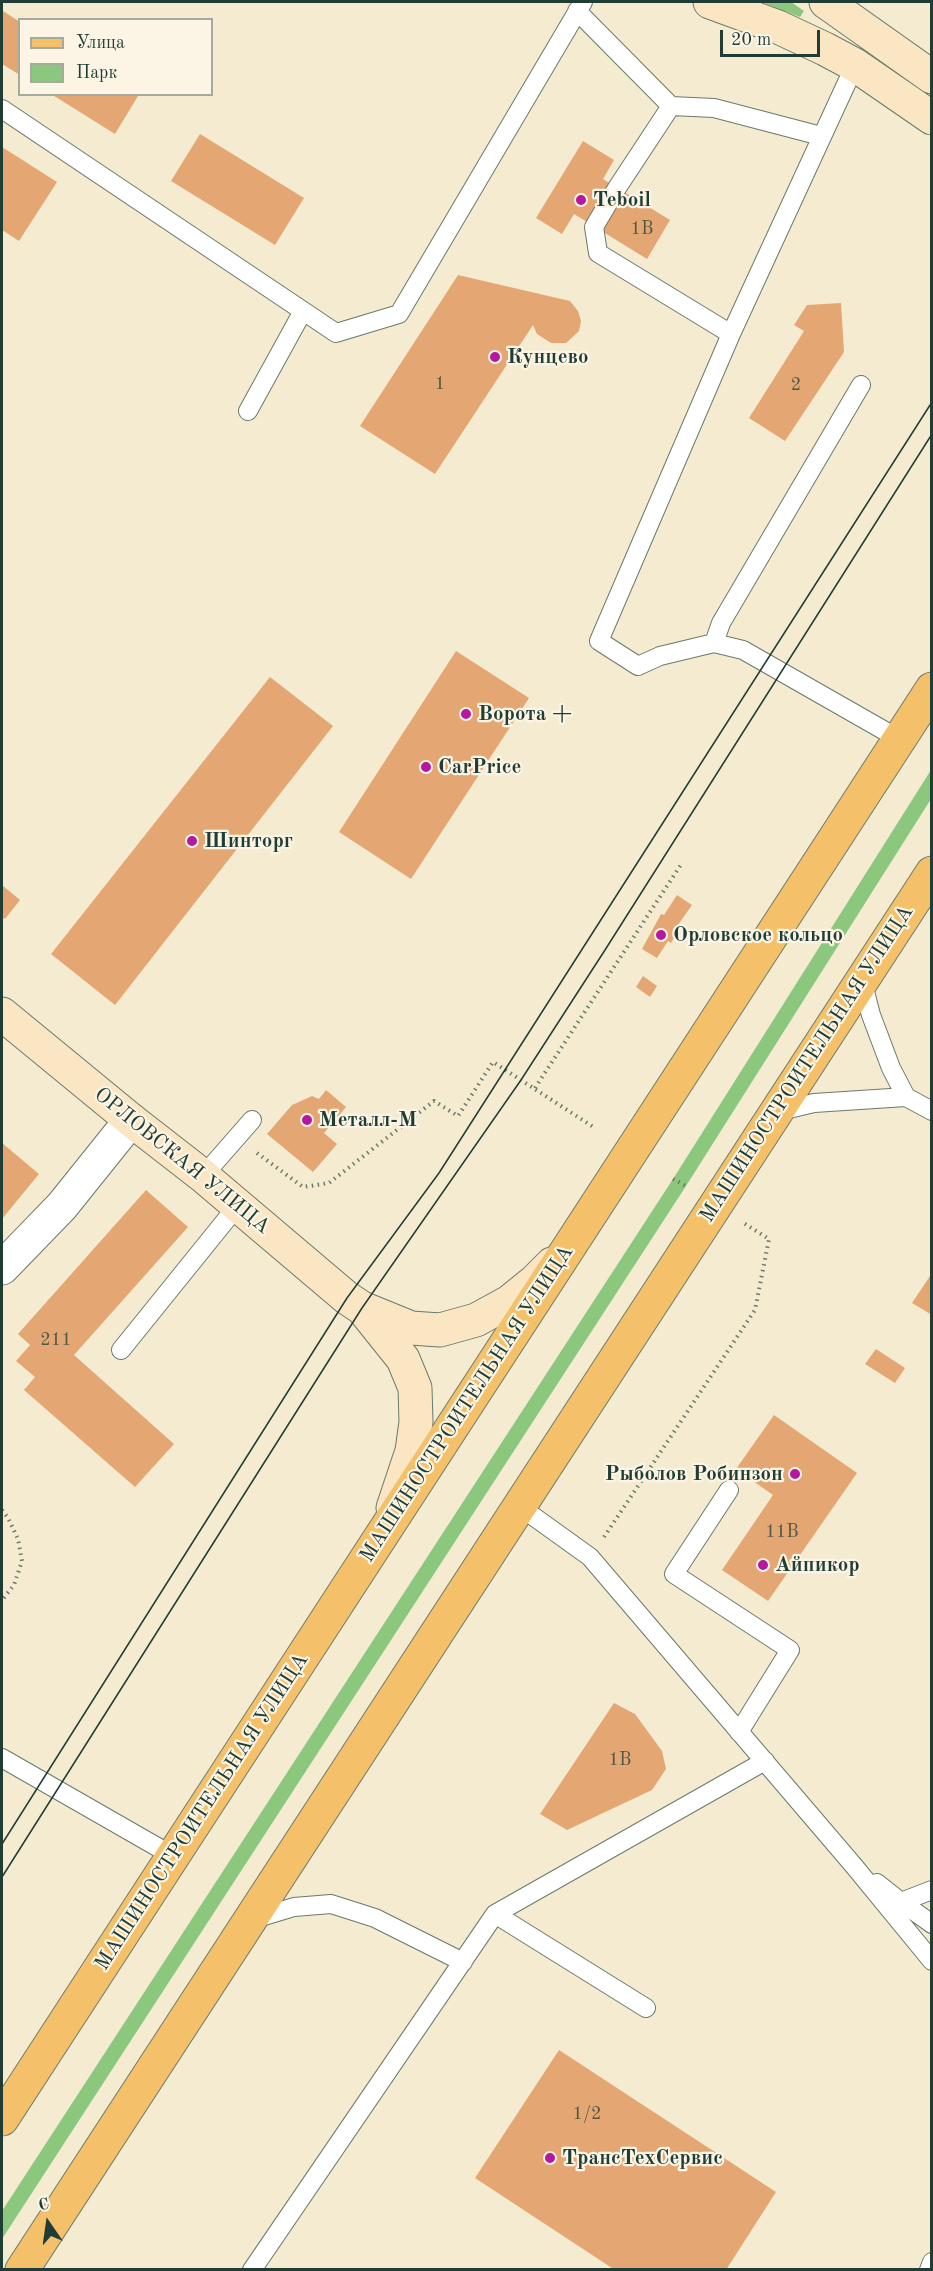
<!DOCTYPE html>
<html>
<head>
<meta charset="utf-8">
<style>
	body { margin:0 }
	#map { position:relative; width:933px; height:2271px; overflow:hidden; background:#f4ebd1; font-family:"Old Standard TT",serif }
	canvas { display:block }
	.frame { position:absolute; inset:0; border:3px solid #1f3d34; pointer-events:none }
	.legend { position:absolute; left:18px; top:18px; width:195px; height:78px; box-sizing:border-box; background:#fcf5e5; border:2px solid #a4ab9e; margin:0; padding:8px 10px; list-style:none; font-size:18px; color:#1f3d34 }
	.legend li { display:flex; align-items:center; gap:12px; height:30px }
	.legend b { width:30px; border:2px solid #a4ab9e }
	.north { position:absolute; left:18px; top:2193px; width:60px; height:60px; -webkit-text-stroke:4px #fcf5e5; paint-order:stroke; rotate:347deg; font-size:16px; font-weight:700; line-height:24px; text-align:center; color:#1f3d34 }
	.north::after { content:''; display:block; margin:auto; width:21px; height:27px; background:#1f3d34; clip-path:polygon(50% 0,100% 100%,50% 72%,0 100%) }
	.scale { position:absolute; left:720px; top:30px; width:100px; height:27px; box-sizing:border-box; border:3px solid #1f3d34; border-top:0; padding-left:8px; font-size:18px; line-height:21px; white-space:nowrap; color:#1f3d34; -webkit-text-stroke:4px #fcf5e5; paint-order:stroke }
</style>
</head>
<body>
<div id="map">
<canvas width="933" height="2271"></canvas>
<div class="frame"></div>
<ul class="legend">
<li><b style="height:8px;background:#f4c16a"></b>Улица</li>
<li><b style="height:16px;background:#8bc87e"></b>Парк</li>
</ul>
<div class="north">С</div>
<div class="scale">20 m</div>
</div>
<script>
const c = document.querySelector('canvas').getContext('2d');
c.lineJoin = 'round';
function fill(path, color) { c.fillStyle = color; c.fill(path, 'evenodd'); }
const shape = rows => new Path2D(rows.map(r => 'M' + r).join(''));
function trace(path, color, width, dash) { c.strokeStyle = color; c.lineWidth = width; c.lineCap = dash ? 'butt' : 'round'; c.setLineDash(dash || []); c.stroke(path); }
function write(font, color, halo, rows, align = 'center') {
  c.font = font + ' "Old Standard TT",serif'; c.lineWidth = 4.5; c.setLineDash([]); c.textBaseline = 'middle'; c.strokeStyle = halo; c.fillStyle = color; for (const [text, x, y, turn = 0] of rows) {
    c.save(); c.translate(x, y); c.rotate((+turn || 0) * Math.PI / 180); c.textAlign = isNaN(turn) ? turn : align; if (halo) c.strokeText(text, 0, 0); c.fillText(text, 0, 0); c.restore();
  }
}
fill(shape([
	[762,2,791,2,804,11,800,17],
	[931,770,931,799,686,1186,2,2239,2,2211,673,1179]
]), '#8bc87e');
fill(shape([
	[3,11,20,22,20,75,2,64],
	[51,94,137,94,138,96,115,134],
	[200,134,304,198,275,245,171,181],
	[583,141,614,160,603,179,670,220,647,259,574,214,562,234,536,218],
	[2,147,57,182,19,241,2,230],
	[458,275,570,301,578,311,581,321,579,331,566,343,551,343,537,334,533,325,435,474,360,426],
	[841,303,844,352,785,441,749,418,804,331,794,325,807,305],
	[456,651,529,698,411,879,339,832],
	[270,677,333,726,115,1005,51,954],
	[2,885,20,900,5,919,2,917],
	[677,895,692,905,678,925,681,926,671,943,668,941,657,958,642,949,661,914,664,915],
	[643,976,657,986,650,997,636,987],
	[326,1090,346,1107,324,1133,337,1144,313,1172,267,1134,292,1105,312,1096,319,1099],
	[2,1143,39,1174,2,1219],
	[146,1190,188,1227,74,1355,174,1444,135,1487,24,1390,35,1377,16,1361,30,1345,18,1334],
	[932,1273,932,1315,912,1303],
	[876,1349,905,1368,895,1383,865,1364],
	[774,1415,857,1473,768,1601,722,1570,773,1495,736,1469],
	[614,1703,635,1714,662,1751,666,1769,652,1790,567,1830,540,1814],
	[559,2050,776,2192,726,2270,615,2270,475,2178]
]), '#e4a773');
const lane = shape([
	[577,11,671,106],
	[855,65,731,334,599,641,638,666,660,656,714,643,743,650,899,739],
	[2,109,336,333,399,314,583,2],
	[731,334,598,253,594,227,617,188,671,106,714,108,821,136],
	[248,411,303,311],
	[714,643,721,623,861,385],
	[862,980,871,1015,891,1068,906,1097],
	[776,1112,814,1103,906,1097,932,1111],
	[203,1176,252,1120],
	[121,1350,238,1205],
	[729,1490,674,1574,790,1650,739,1732],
	[519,1506,590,1557,854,1866,932,1961],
	[2,1758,173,1856],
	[877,1883,901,1902,932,1890],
	[901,1902,932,1924],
	[495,1914,646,2008],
	[251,1920,294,1907,331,1904,375,1918,463,1962],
	[252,2270,495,1914,765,1761],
	[929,2270,932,2262]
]);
const street = shape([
	[2,1268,62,1206,131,1120]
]);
const secondary = shape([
	[710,2,778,27,825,49,855,65,932,118],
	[826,2,932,77],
	[2,1014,131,1120,203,1176,347,1298,362,1308,411,1328,440,1330,476,1320,509,1302,535,1281,552,1264],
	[363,1309,403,1359,415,1388,416,1422,412,1451,393,1508]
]);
const primary = shape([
	[2,2119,932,689],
	[22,2270,932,873]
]);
trace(lane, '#6a7a6b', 20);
trace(street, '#6a7a6b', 35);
trace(secondary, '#6a7a6b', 35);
trace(primary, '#6a7a6b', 35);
trace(shape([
	[535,1088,682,863],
	[257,1153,303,1187,329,1183,434,1101,458,1116,493,1062,595,1128],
	[673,1179,686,1186],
	[2,1510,8,1518,18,1539,22,1561,14,1585,2,1600],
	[604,1537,755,1310,769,1239,742,1222]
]), '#6a7a6b', 4, [1.5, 4.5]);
trace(lane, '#fff', 18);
trace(street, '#fff', 33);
trace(secondary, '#fbe6c3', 33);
trace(primary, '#f4c16a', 33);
trace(shape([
	[2,1844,347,1298,439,1173,932,402],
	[2,1877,362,1308,521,1080,605,950,932,434]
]), '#1f3d34', 1.5);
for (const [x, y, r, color] of [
	[581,200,6,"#b5179e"],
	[495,357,6,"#b5179e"],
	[466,714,6,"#b5179e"],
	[426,767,6,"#b5179e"],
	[192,841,6,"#b5179e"],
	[661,935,6,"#b5179e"],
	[307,1120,6,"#b5179e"],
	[795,1474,6,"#b5179e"],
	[763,1565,6,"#b5179e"],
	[550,2158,6,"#b5179e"]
]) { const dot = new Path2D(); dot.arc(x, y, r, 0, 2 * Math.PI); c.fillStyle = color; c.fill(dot); trace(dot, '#fcf5e5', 2); }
write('18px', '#505844', null, [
	["1В",642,229],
	["1",440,384],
	["2",796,385],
	["211",56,1340],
	["11В",782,1532],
	["1В",620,1760],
	["1/2",587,2114]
]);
write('bold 21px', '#1f3d34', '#fcf5e5', [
	["Teboil",593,200],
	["Кунцево",507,357],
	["Ворота +",478,714],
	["CarPrice",438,767],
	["Шинторг",204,841],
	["Орловское кольцо",673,935],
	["Металл-М",319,1120],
	["Рыболов Робинзон",783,1474,"right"],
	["Айпикор",775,1565],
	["ТрансТехСервис",562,2158]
], 'left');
write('21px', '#1f3d34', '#fcf5e5', [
	["МАШИНОСТРОИТЕЛЬНАЯ УЛИЦА",807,1064,-57],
	["ОРЛОВСКАЯ УЛИЦА",182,1161,39],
	["МАШИНОСТРОИТЕЛЬНАЯ УЛИЦА",467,1404,-57],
	["МАШИНОСТРОИТЕЛЬНАЯ УЛИЦА",202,1812,-57]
]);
</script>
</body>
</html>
